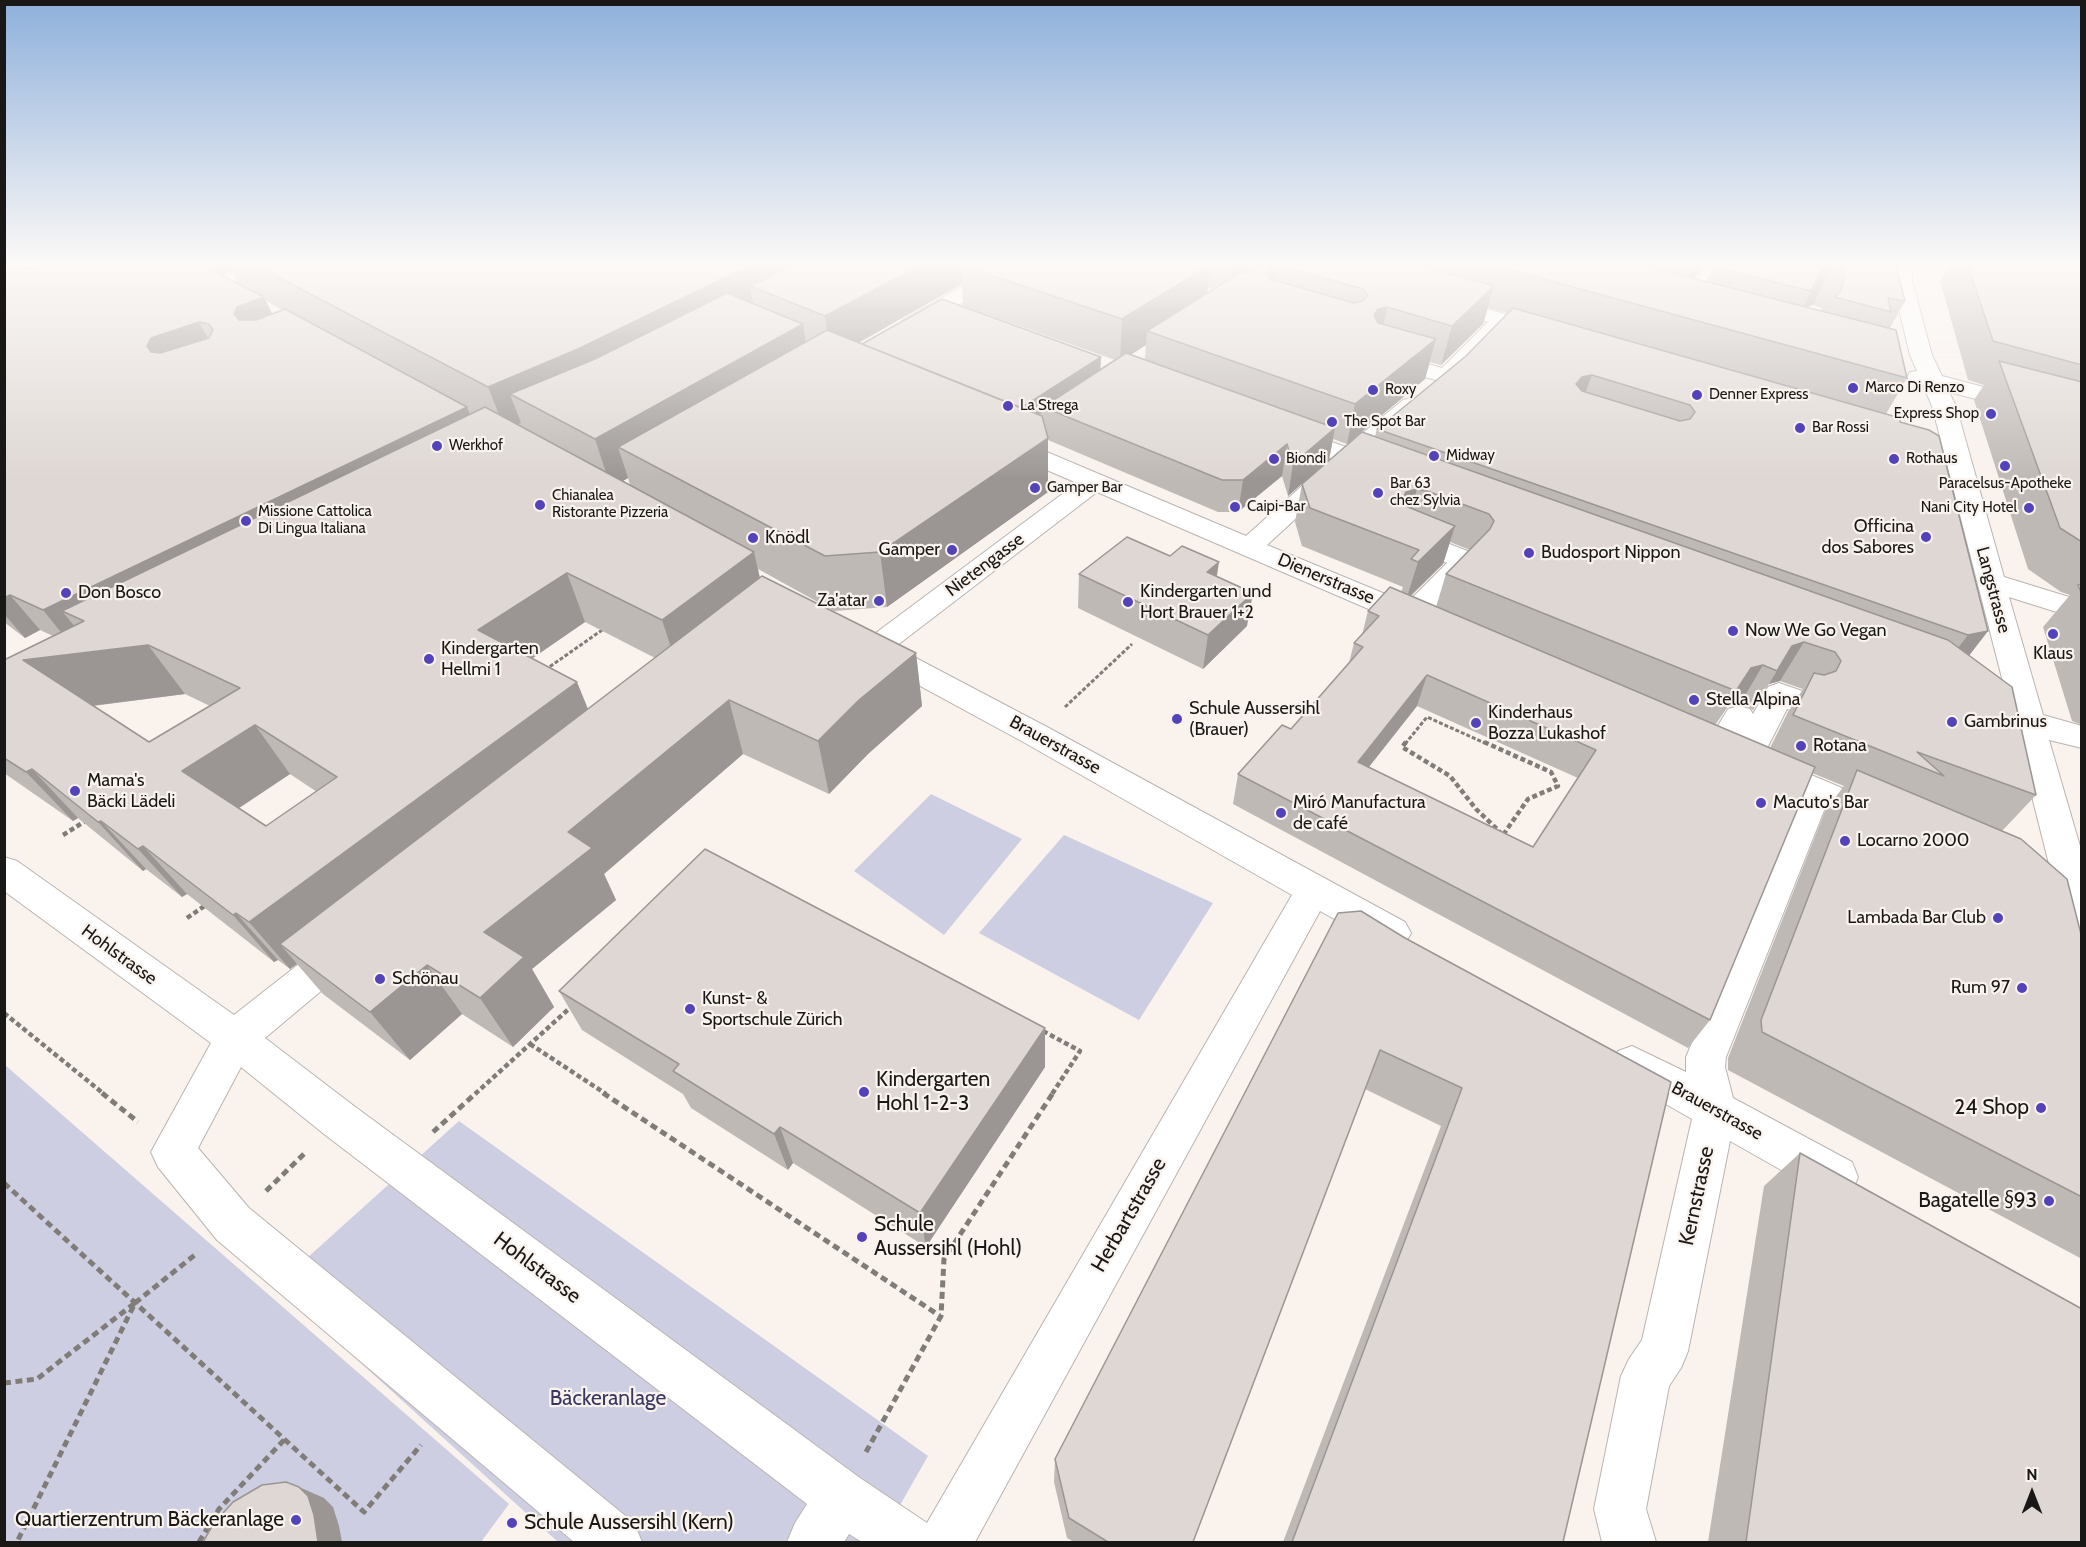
<!DOCTYPE html>
<html>
<head>
<meta charset="utf-8">
<style>
	body { margin:0 }
	#map { position:relative; width:2086px; height:1547px; overflow:hidden; background:#f9f2ed; font-family:Cabin,sans-serif }
	canvas { display:block }
	.frame { position:absolute; inset:0; border:6px solid #1a1816; pointer-events:none }
	.north { position:absolute; left:2002px; top:1463px; width:60px; height:60px; -webkit-text-stroke:4px #f9f2ed; paint-order:stroke; rotate:0deg; font-size:16px; font-weight:700; line-height:24px; text-align:center; color:#1a1816 }
	.north::after { content:''; display:block; margin:auto; width:21px; height:27px; background:#1a1816; clip-path:polygon(50% 0,100% 100%,50% 72%,0 100%) }
</style>
</head>
<body>
<div id="map">
<canvas width="2086" height="1547"></canvas>
<div class="frame"></div>
<div class="north">N</div>
</div>
<script>
const c = document.querySelector('canvas').getContext('2d');
c.lineJoin = 'round';
function fill(path, color) { c.fillStyle = color; c.fill(path, 'evenodd'); }
const shape = rows => new Path2D(rows.map(r => 'M' + r).join(''));
function trace(path, color, width, dash) { c.strokeStyle = color; c.lineWidth = width; c.lineCap = dash ? 'butt' : 'round'; c.setLineDash(dash || []); c.stroke(path); }
function write(font, color, halo, rows, align = 'center') {
  c.font = font + ' Cabin,sans-serif'; c.lineWidth = 4.5; c.setLineDash([]); c.textBaseline = 'middle'; c.strokeStyle = halo; c.fillStyle = color; for (const [text, x, y, turn = 0] of rows) {
    c.save(); c.translate(x, y); c.rotate((+turn || 0) * Math.PI / 180); c.textAlign = isNaN(turn) ? turn : align; if (halo) c.strokeText(text, 0, 0); c.fillText(text, 0, 0); c.restore();
  }
}
fill(shape([
	[931,794,1022,839,944,935,854,871],
	[1064,835,1213,903,1139,1020,979,933],
	[5,1065,509,1504,481,1542,5,1542],
	[459,1121,928,1456,879,1542,558,1542,276,1286]
]), '#cdcee2');
const minor = shape([
	[265,263,294,263,291,267,225,289,211,289,208,285,211,281,265,263],
	[1004,263,1028,263,1025,267,917,328,910,330,903,328,900,324,903,320,1004,263],
	[1705,263,1725,263,1726,266,1697,305,1683,305,1680,301,1706,266,1705,263],
	[1892,263,1912,263,1912,281,1932,355,1942,376,2082,413,2082,427,1949,392,1956,406,2004,577,2082,601,2082,620,2009,597,2043,715,2082,726,2082,748,2049,740,2082,853,2081,932,2068,928,2061,909,2017,893,2012,883,2017,873,2030,869,2052,876,2009,705,1962,692,1958,685,1962,678,1973,675,2003,682,1932,406,1923,385,1910,382,1907,377,1910,372,1917,371,1910,355,1892,281,1892,263],
	[1442,296,1553,328,1557,332,1553,336,1546,338,1507,327,1461,373,1456,374,1457,376,1454,381,1446,383,1376,363,1373,358,1376,353,1384,351,1442,368,1488,322,1435,306,1432,302,1435,298,1442,296],
	[1411,398,1419,400,1423,405,1419,410,1367,455,1389,463,1392,468,1389,473,1380,475,1353,466,1267,545,1407,603,1447,563,1398,543,1394,537,1398,531,1407,529,1416,531,1475,554,1479,560,1429,614,1432,619,1428,626,1418,628,1408,626,1097,492,895,647,1047,727,1405,922,1411,933,1405,944,1392,948,1379,944,1320,911,975,1542,862,1542,849,1534,844,1542,787,1542,795,1523,807,1504,324,1134,241,1067,198,1148,249,1208,634,1523,642,1542,574,1542,217,1240,158,1167,151,1152,211,1043,4,891,4,857,17,861,234,1015,332,938,345,933,358,938,364,949,358,960,265,1038,354,1106,860,1478,927,1523,1292,895,1025,743,867,657,860,648,865,641,1077,483,998,449,995,444,998,439,1007,437,1016,439,1246,536,1332,459,1280,439,1276,434,1280,429,1288,427,1296,429,1346,447,1403,400,1411,398],
	[1779,683,1808,693,1813,701,1808,709,1797,712,1787,709,1762,758,1778,761,1887,807,1892,816,1887,825,1875,829,1825,808,1726,1057,1725,1067,1733,1098,1852,1162,1858,1177,1852,1192,1836,1198,1820,1192,1730,1141,1688,1351,1681,1368,1669,1386,1646,1509,1656,1542,1602,1542,1594,1509,1621,1376,1629,1359,1642,1340,1692,1119,1618,1077,1612,1064,1618,1051,1632,1046,1686,1072,1686,1057,1796,796,1754,777,1750,770,1745,772,1733,768,1729,760,1730,758,1720,761,1709,757,1704,749,1728,709,1739,706,1750,709,1753,714,1768,687,1779,683]
]);
trace(minor, '#bbb4b0', 2);
trace(shape([
	[545,670,605,628],
	[1065,707,1132,644],
	[1405,744,1427,717,1487,744]
]), '#807c78', 3, [4, 2]);
trace(shape([
	[1406,742,1402,747,1450,776,1476,809,1500,832],
	[1484,742,1551,772,1558,786,1528,799,1503,835],
	[63,835,87,820],
	[187,918,206,905],
	[4,1013,104,1094],
	[1043,1031,1080,1051,1052,1094],
	[530,1044,606,1094],
	[475,1094,572,1006]
]), '#807c78', 4.5, [5, 3]);
trace(shape([
	[102,1093,138,1122],
	[603,1093,940,1316],
	[433,1132,476,1093],
	[4,1183,364,1512,421,1445],
	[266,1191,306,1152],
	[135,1303,196,1254],
	[4,1383,37,1379,135,1303,17,1542],
	[866,1452,941,1316,944,1259,1053,1093],
	[199,1542,219,1509,285,1439]
]), '#807c78', 5, [7, 4.5]);
fill(minor, '#fff');
fill(shape([
	[64,263,1705,263,1694,279,1706,282,1712,267,1895,263,1905,301,1890,328,1907,378,1886,414,1900,422,1988,631,1969,655,2036,795,2002,831,2082,938,2082,1259,1728,1070,1728,1058,1825,811,1844,786,1812,773,1710,1020,1688,1048,1233,804,1238,774,1291,729,1349,663,1354,643,1362,635,1368,611,1401,592,1403,587,1302,546,1295,522,1302,484,1360,433,1347,444,1333,439,1329,460,1288,496,1282,476,1238,512,1218,512,1048,440,1048,492,887,607,834,611,758,569,760,578,916,653,922,706,868,754,829,794,743,754,604,874,616,900,532,969,554,1007,513,1047,462,1014,410,1060,323,994,297,964,290,969,278,960,274,962,187,894,182,897,146,869,143,871,78,818,73,821,4,773,4,660,53,636,40,630,25,638,4,622,4,272],
	[232,271,238,284,221,275],
	[962,284,963,306,1115,360,1100,369,1101,357,862,344,859,343],
	[1208,288,1213,289,1207,293],
	[265,300,282,310,272,314],
	[1813,305,1821,308,1823,312,1806,307],
	[1488,308,1507,313,1466,356,1377,429,1375,436,1362,432,1425,379,1430,362,1441,365,1483,324],
	[1146,345,1145,359,1131,354],
	[628,478,630,485,623,481],
	[1450,542,1470,550,1446,574,1436,607,1411,596,1443,564],
	[585,622,655,658,588,709,532,658],
	[1780,681,1803,689,1788,712,1770,748,1715,725,1727,707,1740,704,1753,710,1769,684],
	[185,694,210,706,149,742,93,706],
	[1417,706,1578,778,1533,847,1369,767],
	[290,774,317,792,266,826,239,808],
	[1951,263,2082,263,2082,725,2072,721,2043,627,2070,595,2061,592,2028,569,1974,400,1984,385,1968,380,1940,281],
	[1079,574,1217,577,1247,626,1203,669,1078,608],
	[1405,938,1671,1082,1563,1542,1283,1542,1441,1126,1365,1089,1193,1542,1074,1542,1067,1538,1054,1482,1055,1459],
	[559,991,1045,1028,1045,1067,926,1247,793,1163,788,1170,691,1108,683,1094,582,1030],
	[1800,1153,2082,1542,1708,1542,1764,1186]
]), '#bfb9b5');
fill(shape([
	[212,263,227,263,232,271,219,276],
	[755,263,842,263,750,286,754,308,510,394,521,423,505,430,488,387],
	[925,263,999,263,961,265,962,284,831,358,825,316],
	[1233,263,1282,263,1278,266,1273,303,1229,297],
	[1695,263,1705,263,1682,294],
	[1833,264,1813,305,1803,308,1791,332,1823,267],
	[1210,265,1206,306,1147,331,1146,345,1120,362,1122,319],
	[1494,286,1483,324,1441,365,1452,326],
	[264,297,280,329,251,346,234,314,237,307],
	[1387,307,1379,346,1374,315,1378,309],
	[199,322,217,354,166,378,147,346,151,338],
	[803,324,810,370,618,447,628,478,611,488,595,439],
	[1436,339,1425,379,1347,444,1355,404],
	[1101,357,1100,375,1043,407,1043,412,1010,433,1009,415],
	[1592,375,1583,399,1576,384,1582,377],
	[467,407,480,441,62,611,85,639,72,646,43,610],
	[1335,428,1329,460,1288,496,1293,464],
	[1048,438,1048,492,887,607,880,552],
	[1287,444,1282,476,1238,512,1243,480],
	[1417,489,1407,527,1402,500,1406,492],
	[1455,526,1443,564,1406,600,1418,562],
	[754,552,765,601,678,669,662,620],
	[1219,562,1214,595,1207,572],
	[567,573,585,622,501,680,478,630],
	[1253,593,1247,626,1203,669,1208,635],
	[10,595,40,630,25,638,4,614,4,598],
	[1988,631,1968,657,1948,661,1968,635],
	[1804,642,1780,681,1769,684,1792,646],
	[148,645,185,694,66,709,23,660],
	[916,653,922,706,868,754,829,794,818,741,859,700],
	[1763,665,1740,704,1727,707,1712,730,1751,668],
	[1427,675,1417,706,1349,792,1358,762],
	[577,682,597,731,280,944,297,964,290,969,249,922],
	[729,700,743,754,604,874,616,900,532,969,554,1007,513,1047,480,998,484,932,568,832],
	[255,725,290,774,221,820,182,771],
	[32,769,78,818,73,821,26,772],
	[101,821,146,869,143,871,98,822],
	[143,846,187,894,182,897,138,849],
	[236,913,278,960,274,962,233,915],
	[427,965,462,1014,410,1060,370,1012],
	[1045,1028,1045,1067,926,1247,920,1213],
	[780,1127,793,1163,788,1170,774,1134],
	[299,1487,324,1498,333,1507,339,1526,342,1542,318,1542]
]), '#9b9694');
const building = shape([
	[64,263,198,263,264,297,237,307,234,314,239,320,256,320,285,309,467,407,43,610,10,595,4,598,4,272,64,263],
	[199,322,209,324,213,330,209,338,160,353,151,352,147,346,151,338,199,322],
	[251,263,755,263,578,349,488,387,251,263],
	[798,263,925,263,825,316,750,286,798,263],
	[965,263,1204,263,1210,265,1122,319,961,265,965,263],
	[1267,263,1412,263,1494,286,1452,326,1387,307,1378,309,1374,315,1378,323,1436,339,1355,404,1147,331,1236,275,1257,269,1267,263],
	[1278,265,1363,289,1368,295,1363,301,1354,303,1270,279,1265,273,1270,267,1278,265],
	[1485,263,1633,263,1896,330,1907,378,1485,263],
	[1718,263,1895,263,1905,301,1888,298,1891,312,1835,297,1841,290,1845,273,1842,267,1833,264,1823,267,1811,291,1712,267,1716,266,1718,263],
	[1967,263,2082,263,2082,365,1993,341,1967,263],
	[727,293,803,324,595,439,510,394,595,359,727,293],
	[942,299,1101,357,1021,408,862,344,942,299],
	[1513,308,1900,418,1900,422,1929,430,1939,436,1988,631,1968,635,1377,429,1466,356,1513,308],
	[1592,375,1690,405,1695,412,1690,419,1680,421,1582,391,1576,384,1582,377,1592,375],
	[827,330,1042,416,1048,438,880,552,825,556,618,447,827,330],
	[1126,353,1335,428,1293,464,1287,444,1243,480,1222,480,1043,407,1126,353],
	[1999,361,2082,382,2082,542,2060,528,1999,361],
	[485,407,754,552,662,620,567,573,478,630,577,682,249,922,236,913,233,915,143,846,138,849,101,821,98,822,32,769,26,772,4,758,4,660,84,621,62,611,485,407],
	[148,645,240,688,149,742,23,660,148,645],
	[255,725,337,777,266,826,182,771,255,725],
	[1362,432,1948,640,2012,687,2036,795,1917,752,1944,776,1793,715,1814,673,1824,675,1836,671,1841,661,1835,652,1804,642,1792,646,1777,671,1763,665,1751,668,1736,691,1446,574,1490,529,1494,521,1489,514,1427,491,1417,489,1406,492,1402,500,1408,507,1455,526,1418,562,1411,559,1419,550,1310,508,1302,484,1362,432],
	[1127,537,1170,556,1182,546,1219,562,1207,572,1253,593,1208,635,1079,574,1127,537],
	[762,576,916,653,859,700,818,741,729,700,568,832,592,848,484,932,524,957,480,998,427,965,370,1012,280,944,762,576],
	[2082,584,2082,595,2078,585,2082,584],
	[1390,587,1815,767,1710,1020,1238,774,1282,725,1291,729,1363,647,1354,643,1379,616,1368,611,1390,587],
	[1427,675,1596,750,1533,847,1358,762,1427,675],
	[1857,770,2021,839,2067,879,2082,938,2082,1197,1762,1032,1761,1020,1857,770],
	[705,849,1045,1028,920,1213,780,1127,774,1134,673,1071,679,1064,559,991,705,849],
	[1361,911,1405,938,1671,1082,1563,1542,1292,1542,1462,1088,1380,1050,1193,1542,1108,1542,1069,1518,1055,1459,1338,913,1361,911],
	[1800,1153,2082,1309,2082,1542,1746,1542,1800,1153],
	[286,1482,299,1487,308,1496,314,1515,318,1542,203,1542,214,1523,233,1502,262,1485,286,1482]
]);
fill(building, '#ded7d3');
trace(building, '#9b9694', 1.5);
const sky = c.createLinearGradient(0, 0, 0, 480);
sky.addColorStop(0, '#8eb0db');
sky.addColorStop(0.55, '#fcf9f7');
sky.addColorStop(1, '#fcf9f700');
c.fillStyle = sky;
c.fillRect(0, 0, 2086, 480);
for (const [x, y, r, color] of [
	[1853,388,6,"#5243ba"],
	[1373,390,6,"#5243ba"],
	[1697,395,6,"#5243ba"],
	[1008,406,6,"#5243ba"],
	[1991,414,6,"#5243ba"],
	[1332,422,6,"#5243ba"],
	[1800,428,6,"#5243ba"],
	[437,446,6,"#5243ba"],
	[1434,456,6,"#5243ba"],
	[1274,459,6,"#5243ba"],
	[1894,459,6,"#5243ba"],
	[2005,466,6,"#5243ba"],
	[1035,488,6,"#5243ba"],
	[1378,493,6,"#5243ba"],
	[540,505,6,"#5243ba"],
	[1235,507,6,"#5243ba"],
	[2029,508,6,"#5243ba"],
	[246,521,6,"#5243ba"],
	[1926,537,6,"#5243ba"],
	[753,538,6,"#5243ba"],
	[952,550,6,"#5243ba"],
	[1529,553,6,"#5243ba"],
	[66,593,6,"#5243ba"],
	[879,601,6,"#5243ba"],
	[1128,602,6,"#5243ba"],
	[1733,631,6,"#5243ba"],
	[2053,634,6,"#5243ba"],
	[429,659,6,"#5243ba"],
	[1694,700,6,"#5243ba"],
	[1177,719,6,"#5243ba"],
	[1952,722,6,"#5243ba"],
	[1476,723,6,"#5243ba"],
	[1801,746,6,"#5243ba"],
	[75,791,6,"#5243ba"],
	[1761,803,6,"#5243ba"],
	[1281,813,6,"#5243ba"],
	[1845,841,6,"#5243ba"],
	[1998,918,6,"#5243ba"],
	[380,979,6,"#5243ba"],
	[2022,988,6,"#5243ba"],
	[690,1009,6,"#5243ba"],
	[864,1092,6,"#5243ba"],
	[2041,1108,6,"#5243ba"],
	[2049,1201,6,"#5243ba"],
	[862,1237,6,"#5243ba"],
	[296,1520,6,"#5243ba"],
	[512,1523,6,"#5243ba"]
]) { const dot = new Path2D(); dot.arc(x, y, r, 0, 2 * Math.PI); c.fillStyle = color; c.fill(dot); trace(dot, '#f9f2ed', 2); }
write('15px', '#1a1816', '#f9f2ed', [
	["Marco Di Renzo",1865,388],
	["Roxy",1385,390],
	["Denner Express",1709,395],
	["La Strega",1020,406],
	["Express Shop",1979,414,"right"],
	["The Spot Bar",1344,422],
	["Bar Rossi",1812,428],
	["Werkhof",449,446],
	["Midway",1446,456],
	["Biondi",1286,459],
	["Rothaus",1906,459],
	["Bar 63",1390,484],
	["chez Sylvia",1390,501],
	["Paracelsus-Apotheke",2005,484,"center"],
	["Gamper Bar",1047,488],
	["Chianalea",552,496],
	["Ristorante Pizzeria",552,513],
	["Caipi-Bar",1247,507],
	["Nani City Hotel",2017,508,"right"],
	["Missione Cattolica",258,512],
	["Di Lingua Italiana",258,529]
], 'left');
write('18px', '#1a1816', '#f9f2ed', [
	["Officina",1914,527,"right"],
	["dos Sabores",1914,548,"right"],
	["Knödl",765,538],
	["Gamper",940,550,"right"],
	["Budosport Nippon",1541,553],
	["Kindergarten und",1140,592],
	["Hort Brauer 1+2",1140,613],
	["Don Bosco",78,593],
	["Za'atar",867,601,"right"],
	["Now We Go Vegan",1745,631],
	["Kindergarten",441,649],
	["Hellmi 1",441,670],
	["Klaus",2053,654,"center"],
	["Stella Alpina",1706,700],
	["Schule Aussersihl",1189,709],
	["(Brauer)",1189,730],
	["Kinderhaus",1488,713],
	["Bozza Lukashof",1488,734],
	["Gambrinus",1964,722],
	["Rotana",1813,746],
	["Mama's",87,781],
	["Bäcki Lädeli",87,802],
	["Miró Manufactura",1293,803],
	["de café",1293,824],
	["Macuto's Bar",1773,803],
	["Locarno 2000",1857,841],
	["Lambada Bar Club",1986,918,"right"],
	["Schönau",392,979],
	["Rum 97",2010,988,"right"],
	["Kunst- &",702,999],
	["Sportschule Zürich",702,1020]
], 'left');
write('18px', '#1a1816', '#f9f2ed', [
	["Nietengasse",985,565,-37],
	["Dienerstrasse",1326,579,23],
	["Langstrasse",1993,590,75],
	["Brauerstrasse",1055,745,29],
	["Hohlstrasse",119,955,36],
	["Brauerstrasse",1717,1111,29]
]);
write('21px', '#1a1816', '#f9f2ed', [
	["Kindergarten",876,1080],
	["Hohl 1-2-3",876,1104],
	["24 Shop",2029,1108,"right"],
	["Bagatelle §93",2037,1201,"right"],
	["Schule",874,1225],
	["Aussersihl (Hohl)",874,1249],
	["Quartierzentrum Bäckeranlage",284,1520,"right"],
	["Schule Aussersihl (Kern)",524,1523]
], 'left');
write('21px', '#1a1816', '#f9f2ed', [
	["Kernstrasse",1697,1196,-78],
	["Herbartstrasse",1129,1215,-60],
	["Hohlstrasse",537,1268,37]
]);
write('21px', '#383761', '#f9f2ed', [
	["Bäckeranlage",608,1399]
]);
</script>
</body>
</html>
